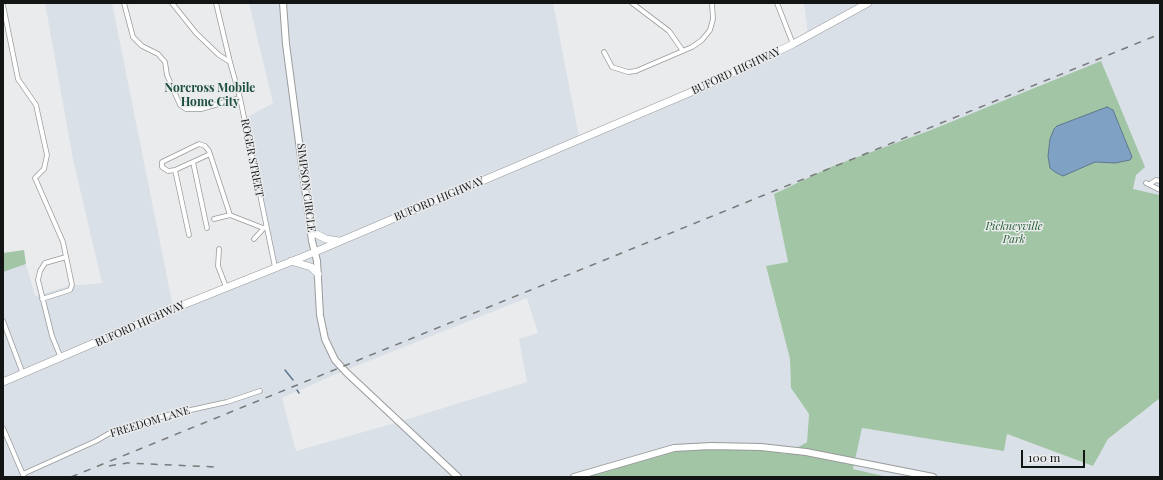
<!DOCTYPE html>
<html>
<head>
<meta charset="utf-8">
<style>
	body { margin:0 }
	#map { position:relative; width:1163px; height:480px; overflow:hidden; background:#eaebec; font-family:"Playfair Display",serif }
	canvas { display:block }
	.frame { position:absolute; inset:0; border:4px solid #131414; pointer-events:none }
	.scale { position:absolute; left:1021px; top:450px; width:64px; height:18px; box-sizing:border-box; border:2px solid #131414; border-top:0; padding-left:5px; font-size:12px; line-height:14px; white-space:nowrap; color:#131414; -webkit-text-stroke:3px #eaebec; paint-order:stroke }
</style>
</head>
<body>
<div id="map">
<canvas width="1163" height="480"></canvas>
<div class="frame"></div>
<div class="scale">100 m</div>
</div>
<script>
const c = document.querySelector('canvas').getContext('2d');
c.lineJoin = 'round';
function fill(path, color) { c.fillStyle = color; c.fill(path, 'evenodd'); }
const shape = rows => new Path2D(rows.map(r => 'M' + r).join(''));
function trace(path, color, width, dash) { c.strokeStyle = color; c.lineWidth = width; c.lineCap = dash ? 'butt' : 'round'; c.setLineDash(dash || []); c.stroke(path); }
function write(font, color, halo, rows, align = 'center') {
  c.font = font + ' "Playfair Display",serif'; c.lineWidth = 3; c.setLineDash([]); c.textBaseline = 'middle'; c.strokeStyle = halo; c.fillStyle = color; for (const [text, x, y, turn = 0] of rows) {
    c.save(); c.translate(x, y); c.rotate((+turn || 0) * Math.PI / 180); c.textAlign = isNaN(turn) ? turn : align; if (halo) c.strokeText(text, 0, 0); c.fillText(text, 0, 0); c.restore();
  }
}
fill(shape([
	[45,3,112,3,173,307,274,270,244,119,273,103,249,3,553,3,579,137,741,69,808,35,804,3,1160,3,1160,195,1133,189,1136,174,931,130,833,166,774,194,788,262,766,267,790,359,791,388,809,414,807,442,786,454,755,449,584,477,3,477,3,272,26,264,35,296,68,286,102,283,73,159],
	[527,298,538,333,519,339,527,382,395,423,296,451,282,398,336,374],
	[1160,398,1160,477,888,477,853,469,861,428,1004,450,1007,434,1093,466,1108,439]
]), '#dae0e8');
fill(shape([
	[1101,61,1145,167,1136,175,1133,189,1160,195,1160,398,1108,439,1093,466,1007,434,1004,451,862,428,853,469,888,477,584,477,675,451,693,449,755,449,786,454,807,442,809,414,791,388,790,359,766,266,788,262,774,194,833,166,931,130],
	[24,250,26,264,3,272,3,253]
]), '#a2c5a6');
const water = shape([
	[1107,107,1113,110,1132,157,1130,160,1115,163,1095,162,1063,176,1055,172,1050,168,1048,156,1050,139,1054,129,1057,126,1107,107]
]);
fill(water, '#7fa1c3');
trace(water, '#5f778e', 1);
trace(shape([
	[285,370,293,380],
	[297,390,299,393]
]), '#5f778e', 1.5);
const street = shape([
	[124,3,133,37,142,46,158,54,165,62,167,75,180,105,186,109,201,109,240,98],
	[172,3,196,33,219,55,230,62],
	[216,3,230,62,240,98,275,267],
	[632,3,669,31,683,51],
	[777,3,793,44],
	[3,5,18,79,36,105,47,155,44,169,35,178,63,242,72,285,70,290,42,299],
	[604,52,612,67,628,72,636,71,692,47,702,40,710,30,713,19,712,3],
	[210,154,175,170,168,171,162,167,162,162,199,144,205,146,209,151,230,215,263,228],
	[193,162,207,228],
	[175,170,189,235],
	[1146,183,1160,190],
	[1150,184,1156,180,1160,181],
	[214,219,230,215],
	[254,239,265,227],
	[219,249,218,266,226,287],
	[3,321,23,374],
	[61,358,52,336,38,280,40,271,45,263,66,257],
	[3,428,24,477],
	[23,474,96,441,115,430,168,415,227,402,260,391]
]);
const secondary = shape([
	[283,3,286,44,312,241,317,261,320,315,325,339,335,360,347,373,458,477],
	[574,477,674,448,711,446,761,447,806,452,933,477]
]);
const primary = shape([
	[312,232,326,239,339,241],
	[291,261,311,267,318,274],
	[3,382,178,307,315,252,703,87,793,44,868,3]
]);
trace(street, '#999a9b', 5.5);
trace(secondary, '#999a9b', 8);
trace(primary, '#999a9b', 8);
trace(street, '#fff', 4);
trace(secondary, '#fff', 6);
trace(primary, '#fff', 7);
trace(shape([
	[109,466,127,463,216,467],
	[71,477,1160,34]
]), '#78797a', 1.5, [7, 7]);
write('11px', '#131414', '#eaebec', [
	["BUFORD HIGHWAY",736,71,-25],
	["ROGER STREET",252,158,79],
	["SIMPSON CIRCLE",306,188,83],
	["BUFORD HIGHWAY",439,199,-23],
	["BUFORD HIGHWAY",140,324,-24],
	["FREEDOM LANE",150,422,-17]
]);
write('italic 11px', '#245d31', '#eaebec', [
	["Pickneyville",1014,227],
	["Park",1014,240]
]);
write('bold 12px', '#1d4f3f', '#eaebec', [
	["Norcross Mobile",210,88],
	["Home City",210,102]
]);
</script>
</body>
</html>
